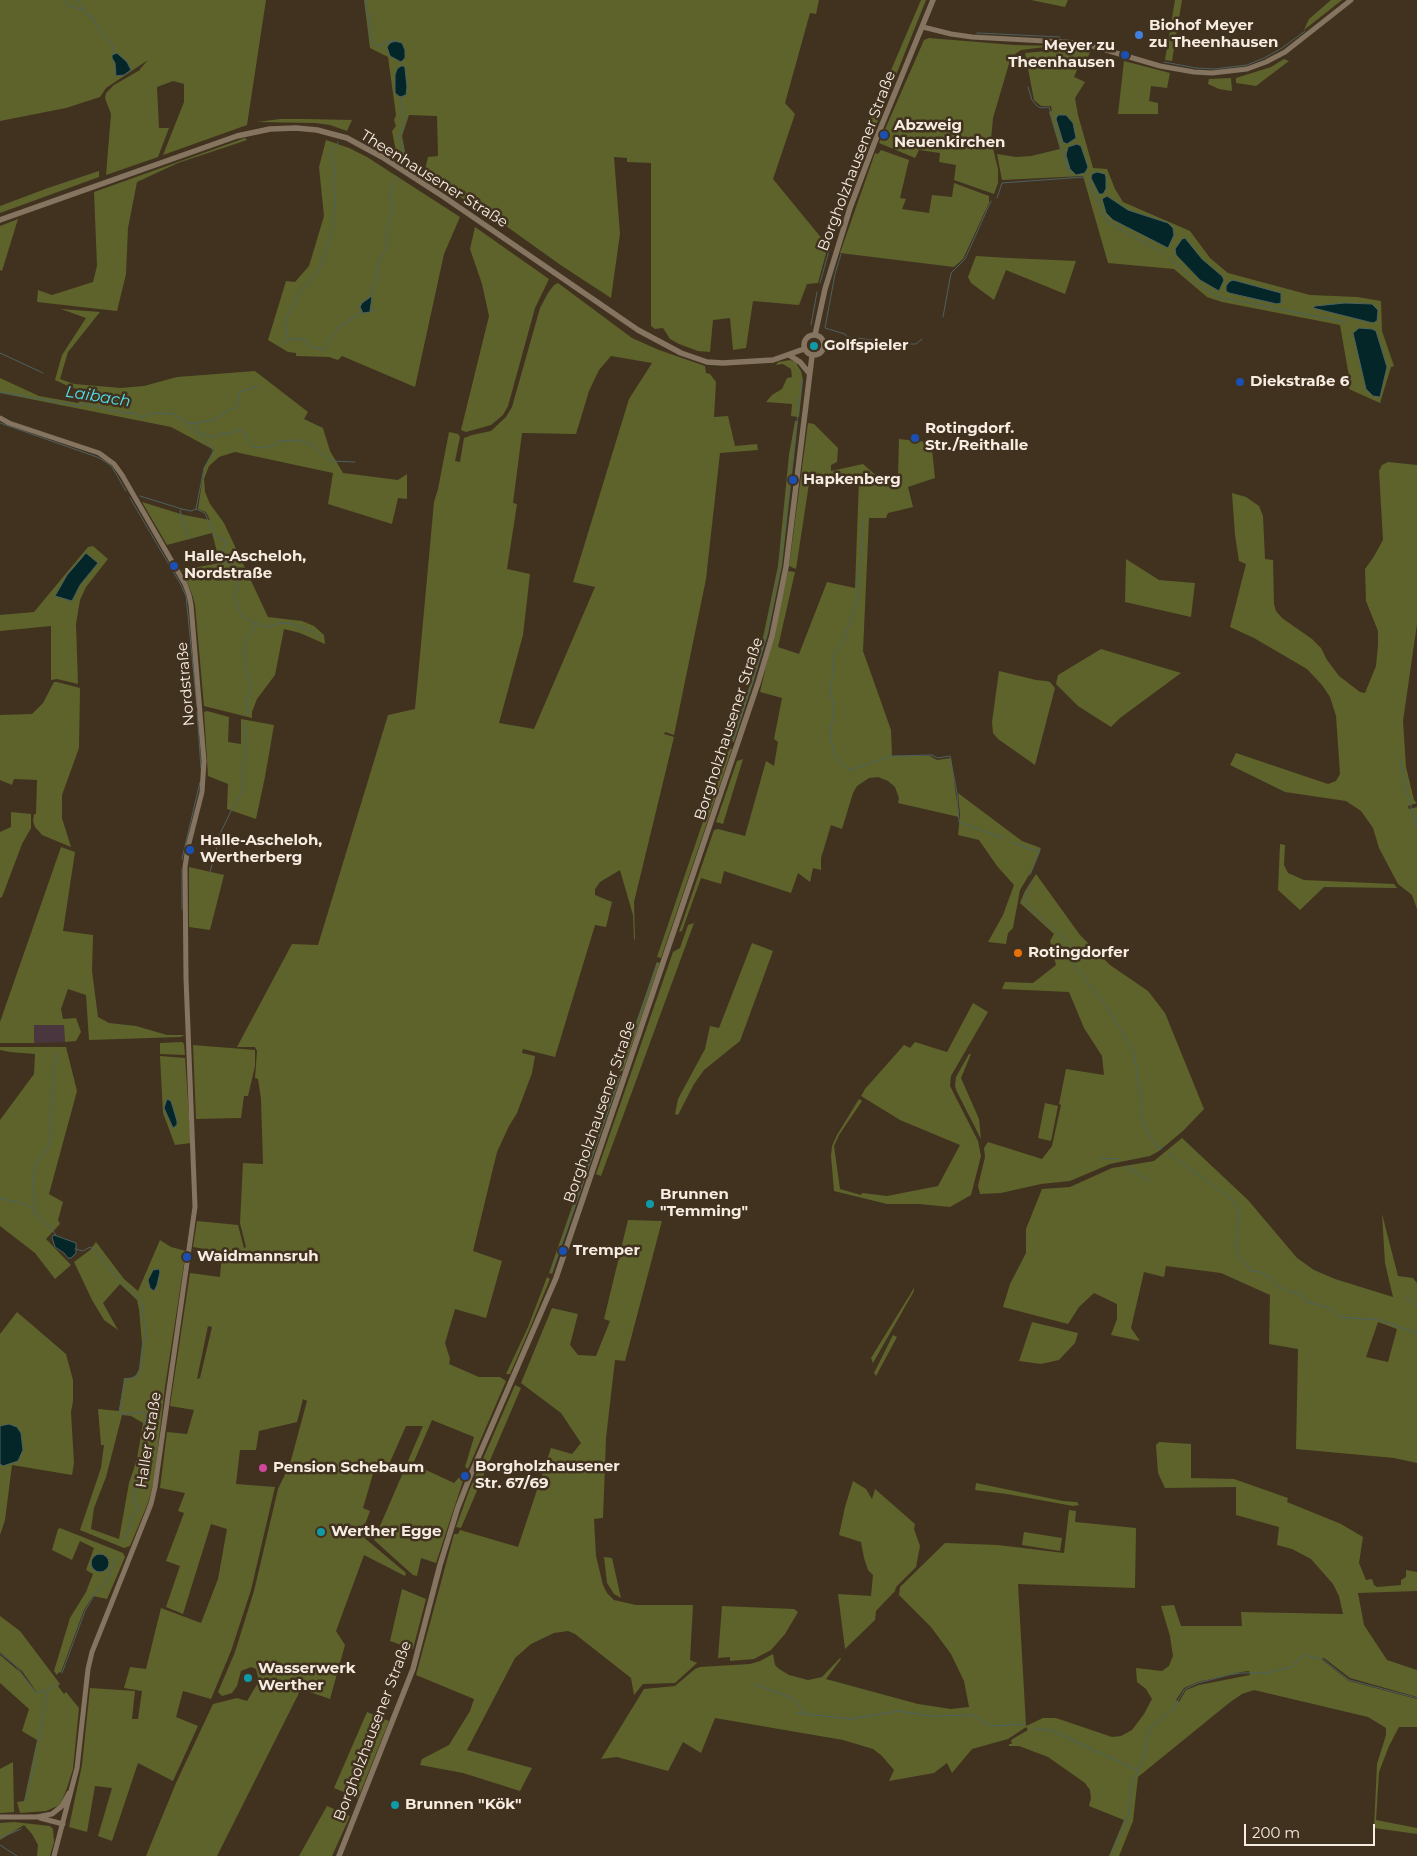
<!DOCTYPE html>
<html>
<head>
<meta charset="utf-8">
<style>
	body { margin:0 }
	#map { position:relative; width:1417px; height:1856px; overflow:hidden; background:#413220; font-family:Montserrat,sans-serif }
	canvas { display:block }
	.scale { position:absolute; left:1244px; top:1824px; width:131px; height:22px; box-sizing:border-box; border:2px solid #f6ece1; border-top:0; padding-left:6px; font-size:15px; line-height:18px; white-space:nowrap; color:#f6ece1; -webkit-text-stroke:4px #413220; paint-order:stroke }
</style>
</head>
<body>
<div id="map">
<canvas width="1417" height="1856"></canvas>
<div class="scale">200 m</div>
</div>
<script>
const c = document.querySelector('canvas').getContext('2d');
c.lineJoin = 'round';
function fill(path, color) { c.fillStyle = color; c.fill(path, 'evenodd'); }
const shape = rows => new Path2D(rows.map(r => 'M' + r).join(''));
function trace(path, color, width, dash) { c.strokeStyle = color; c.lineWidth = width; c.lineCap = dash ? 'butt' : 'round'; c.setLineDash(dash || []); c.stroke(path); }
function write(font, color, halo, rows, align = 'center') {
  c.font = font + ' Montserrat,sans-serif'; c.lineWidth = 5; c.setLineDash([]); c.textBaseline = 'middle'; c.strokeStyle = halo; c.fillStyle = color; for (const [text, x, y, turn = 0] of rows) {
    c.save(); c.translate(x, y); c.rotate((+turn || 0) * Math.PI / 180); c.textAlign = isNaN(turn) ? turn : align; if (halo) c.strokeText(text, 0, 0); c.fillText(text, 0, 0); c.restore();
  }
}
fill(shape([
	[33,1025,64,1025,65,1042,34,1043]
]), '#4a363e');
fill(shape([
	[0,0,266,0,247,125,163,155,184,102,184,84,173,81,157,87,159,128,169,128,158,157,106,175,111,114,105,98,106,93,114,85,140,70,140,69,148,60,106,88,100,97,66,108,0,121],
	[364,0,819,0,816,14,810,13,785,103,795,114,773,179,828,246,818,283,807,284,799,305,753,301,746,348,733,350,730,318,713,320,710,352,698,351,679,344,670,339,663,328,655,329,651,326,651,163,627,162,627,158,614,157,620,234,611,298,562,266,485,211,489,207,475,200,473,203,464,200,458,194,424,174,428,157,438,156,437,116,409,115,402,136,406,156,412,165,397,156,392,131,396,126,394,120,396,115,388,57,370,48],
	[921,0,926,0,870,140,862,138],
	[1031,0,1068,0,1065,7],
	[1175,0,1182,0,1172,61,1165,60],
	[1331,0,1342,0,1304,30,1309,19],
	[929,38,1014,45,1053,46,1021,50,1011,57,993,118,991,140,998,169,998,183,994,194,954,180,956,165,939,162,940,153,919,150,915,158,879,143,924,40],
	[1064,46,1091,50,1086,61,1081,60,1074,77,1085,82,1075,98,1078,115,1093,168,1107,169,1115,189,1123,202,1190,231,1210,258,1228,273,1310,295,1357,297,1381,301,1382,331,1394,366,1391,367,1380,403,1349,389,1350,382,1340,325,1222,302,1207,297,1174,269,1108,263,1083,176,1002,180,997,154,1016,157,1031,156,1060,149,1049,112,1052,111,1051,106,1041,106,1034,100,1025,53,1058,50],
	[1284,59,1289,61,1256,86,1236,83,1236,78,1271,67],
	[1124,61,1170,73,1167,88,1151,86,1149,101,1158,103,1158,114,1118,114],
	[1231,78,1232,91,1219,89,1208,84,1209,79],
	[280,119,305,119,352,120,347,131,330,125,315,123,257,122],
	[245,138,247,140,178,163,137,182,128,228,126,274,117,311,37,302,38,290,52,295,93,282,97,266,94,192],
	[326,140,349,148,367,157,460,217,444,254,415,387,342,356,338,360,329,357,296,356,296,353,288,352,268,340,286,281,295,282,309,266,324,216,319,167],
	[881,150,909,160,900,198,906,199,902,209,929,213,932,195,952,197,954,183,989,196,989,203,963,259,954,267,840,253,875,153,878,154],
	[99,171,99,177,0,213,0,206,48,188],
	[18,219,2,271,0,270,0,226],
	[475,227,549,279,535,308,508,406,503,415,491,425,466,432,461,430,489,316,482,284,470,249],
	[976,256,1009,258,1076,261,1065,294,1006,270,994,300,971,283,968,277],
	[558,283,632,338,659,350,705,366,706,373,710,374,716,382,714,417,728,416,735,446,757,444,758,450,720,453,706,579,674,735,665,732,664,734,674,737,634,902,635,939,634,940,633,915,620,870,600,882,595,889,595,895,612,902,606,927,595,925,555,1057,523,1049,522,1053,535,1056,532,1073,517,1113,509,1126,497,1152,473,1251,502,1261,486,1318,455,1309,445,1343,450,1359,449,1364,479,1377,500,1377,506,1381,468,1469,465,1467,474,1437,432,1420,413,1464,454,1483,463,1473,465,1475,436,1563,421,1558,417,1576,413,1575,374,1540,423,1426,406,1426,386,1471,375,1467,363,1508,370,1511,361,1535,406,1573,405,1576,364,1555,336,1631,345,1645,330,1699,301,1689,217,1856,146,1856,176,1783,213,1704,237,1698,247,1701,259,1681,256,1669,251,1667,241,1671,237,1686,232,1693,222,1696,218,1692,235,1652,254,1591,278,1489,290,1464,307,1401,303,1399,297,1422,259,1431,256,1450,240,1450,236,1484,275,1487,251,1590,231,1651,211,1699,183,1691,176,1717,198,1726,173,1781,138,1763,112,1841,98,1836,112,1788,95,1786,87,1832,69,1827,82,1765,90,1688,135,1691,132,1719,138,1719,142,1691,124,1688,130,1667,146,1669,161,1608,201,1623,218,1579,227,1529,211,1524,183,1614,166,1607,180,1566,166,1561,184,1513,178,1511,185,1493,160,1488,167,1432,187,1434,194,1410,170,1406,190,1273,220,1277,222,1252,193,1247,197,1221,238,1225,244,1248,246,1247,240,1223,243,1163,263,1164,261,1099,258,1079,255,1078,257,1051,255,1047,237,1047,292,944,318,945,388,715,415,709,434,502,438,489,449,432,458,434,460,437,455,461,460,462,464,438,472,435,491,431,506,417,512,407,540,308,548,293,554,285],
	[611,356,652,363,629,399,573,582,595,587,534,729,499,723,523,635,530,574,507,569,517,504,513,503,522,433,576,434,589,391,599,370],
	[208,1326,212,1327,200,1378,197,1379],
	[61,309,100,312,68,352,60,379,74,384,121,388,144,386,177,377,255,371,308,412,304,419,323,428,330,451,343,473,398,480,407,474,407,499,398,498,392,524,328,504,333,473,235,452,219,457,209,466,204,479,205,492,210,504,224,523,268,617,302,621,314,626,324,635,325,644,300,633,284,629,275,675,257,699,252,712,252,718,204,706,195,605,192,594,182,570,220,563,212,533,167,545,142,502,184,515,210,520,206,512,198,509,204,468,214,450,171,427,0,393,0,378,39,396,78,403,81,400,85,391,70,387,55,380,62,355,86,318],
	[790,360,798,363,797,365,801,371,803,380,799,417,791,416,792,404,766,402,772,395,782,389,787,378,792,377,791,369,783,364,776,365,778,362],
	[795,421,798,421,782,566,768,634,734,742,730,741,751,682,764,633,778,566,789,455],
	[808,423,814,424,838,448,837,462,831,465,831,471,863,464,880,479,898,476,899,439,927,442,932,449,935,478,908,487,913,507,888,513,886,518,869,518,863,651,891,730,892,756,930,756,937,760,951,758,959,817,898,803,899,798,895,787,888,781,878,777,869,778,857,786,853,793,842,829,831,825,821,858,821,870,813,868,810,882,798,873,791,893,724,871,721,884,701,878,682,931,679,932,714,830,718,829,745,836,766,761,774,766,778,742,774,739,782,698,760,692,788,571,795,572,778,647,799,654,827,582,855,588,859,480,810,477,796,569,789,566],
	[1388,462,1417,465,1417,624,1403,721,1406,767,1414,800,1417,803,1408,806,1409,809,1417,807,1417,909,1412,895,1398,884,1379,848,1373,828,1361,811,1346,801,1285,792,1230,765,1236,753,1328,784,1336,781,1340,774,1336,716,1330,697,1322,685,1307,669,1254,638,1230,627,1246,564,1239,561,1235,535,1232,493,1246,497,1259,506,1263,516,1265,559,1273,560,1274,604,1276,611,1282,618,1312,639,1321,648,1327,660,1339,676,1360,692,1365,693,1376,666,1378,645,1378,631,1366,601,1365,569,1373,558,1383,540,1379,471,1382,465],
	[93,546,108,559,86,587,80,600,76,624,78,684,57,679,51,680,51,626,0,631,0,615,34,612,88,547],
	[86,554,98,563,80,585,72,601],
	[1126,559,1159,580,1195,583,1191,617,1125,602],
	[1101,649,1181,673,1120,718,1111,727,1078,706,1056,684,1058,675],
	[999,671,1036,680,1046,681,1050,682,1055,688,1035,765,998,739,993,733,992,722],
	[54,682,57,682,80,688,79,748,62,795,62,818,71,847,42,835,35,827,33,821,34,814,36,814,37,780,14,779,12,785,0,780,0,715,32,714,43,703],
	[207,711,229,717,228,742,241,744,241,719,274,725,265,777,256,819,227,809,228,784,208,776,204,712],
	[728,748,732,749,661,958,657,957],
	[743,759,723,824,716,822,737,761],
	[958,793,1022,841,1041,848,1032,870,1020,890,1013,928,1008,933,1006,944,988,942,1003,915,1014,885,997,866,979,840,958,835,960,815],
	[11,812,31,814,31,828,22,844,2,897,0,898,0,832,11,827],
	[1280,844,1285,845,1284,865,1288,873,1304,880,1394,884,1397,888,1324,887,1300,910,1278,890],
	[61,847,75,852,63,931,93,935,92,971,98,1017,109,1023,136,1026,167,1035,185,1035,180,1037,89,1040,86,995,68,989,61,1009,63,1019,76,1018,81,1032,76,1041,65,1042,64,1025,34,1025,34,1043,0,1043,0,1022],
	[189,867,224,875,210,930,189,927],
	[1036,874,1080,935,1110,965,1148,991,1165,1013,1204,1109,1184,1130,1159,1151,1150,1156,1110,1164,1070,1181,1041,1184,1001,1193,980,1194,978,1186,985,1157,984,1148,988,1142,1042,1159,1052,1146,1061,1105,1059,1104,1066,1069,1104,1075,1102,1056,1084,1028,1069,992,1002,989,1005,982,1033,983,1056,965,1050,941,1054,934,1020,903,1025,891],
	[694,923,662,1010,601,1176,596,1174,673,952,680,948,688,925],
	[752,943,773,951,740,1041,704,1070,694,1084,678,1115,675,1114,678,1099,705,1049,710,1026,719,1028],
	[657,962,660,963,623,1071,619,1071],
	[973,1003,988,1012,951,1076,950,1086,978,1141,981,1156,971,1195,950,1207,919,1204,887,1204,834,1191,831,1156,832,1146,837,1135,859,1099,862,1101,839,1135,834,1146,840,1189,861,1195,862,1193,887,1196,938,1186,960,1145,900,1120,861,1096,865,1089,904,1045,910,1048,915,1042,947,1052],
	[182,1042,184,1044,185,1055,160,1054,160,1043],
	[193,1045,255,1050,255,1066,248,1096,244,1096,241,1118,196,1119],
	[0,1047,66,1047,77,1091,49,1194,63,1202,58,1220,60,1224,46,1239,71,1265,55,1279,35,1253,0,1226,0,1120,34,1074,35,1054,10,1052,0,1050],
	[969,1054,971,1054,961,1078,979,1119,981,1139,957,1092,955,1086,956,1077],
	[160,1056,185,1058,191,1143,175,1145,163,1113],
	[618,1075,621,1076,552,1274,549,1273],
	[1045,1103,1058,1106,1051,1141,1038,1138],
	[1182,1138,1248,1200,1297,1258,1314,1270,1335,1279,1393,1297,1385,1263,1382,1214,1398,1276,1413,1278,1417,1283,1417,1463,1394,1458,1296,1449,1298,1349,1269,1344,1270,1295,1221,1273,1166,1266,1164,1277,1144,1272,1131,1328,1140,1341,1111,1335,1117,1319,1117,1304,1094,1293,1079,1307,1068,1324,1003,1307,1010,1284,1026,1253,1026,1229,1042,1189,1070,1187,1112,1168,1154,1161],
	[1378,1322,1397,1329,1388,1362,1366,1357],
	[628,1220,662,1221,625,1361,615,1360,606,1438,603,1518,594,1519,596,1556,603,1585,607,1593,614,1600,636,1605,693,1605,690,1660,697,1663,675,1683,643,1684,634,1695,631,1678,575,1634,568,1631,554,1633,531,1644,515,1658,467,1750,532,1768,520,1791,463,1773,420,1765,422,1759,449,1745,470,1711,474,1699,416,1675,454,1534,458,1534,460,1530,518,1547,551,1448,572,1454,581,1443,561,1413,521,1383,552,1308,578,1314,570,1345,578,1355,596,1356,610,1321,604,1319],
	[160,1240,171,1247,186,1251,165,1387,154,1481,148,1503,130,1546,124,1548,80,1530,101,1468,104,1445,101,1445,98,1409,119,1411,124,1378,131,1378,136,1375,139,1369,142,1343,139,1309,137,1300,120,1284,103,1303,118,1330,104,1320,92,1300,74,1262,90,1250,96,1242,124,1279,138,1291],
	[122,1415,131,1416,143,1423,137,1459,129,1483,119,1539,91,1529,94,1508,106,1477],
	[547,1277,550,1279,530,1328,510,1374,506,1374,528,1327],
	[914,1288,914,1291,873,1363,871,1358],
	[17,1312,66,1354,73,1380,73,1401,71,1412,74,1463,72,1475,12,1465,5,1520,0,1535,0,1334],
	[1032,1322,1078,1333,1075,1343,1059,1360,1041,1364,1019,1361],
	[893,1335,897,1337,876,1376,874,1373],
	[515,1385,521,1388,461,1528,456,1527,469,1491],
	[1159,1442,1191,1444,1191,1478,1234,1479,1288,1498,1287,1502,1341,1524,1363,1537,1359,1563,1366,1580,1372,1579,1374,1585,1377,1587,1401,1585,1401,1580,1406,1577,1406,1570,1417,1572,1417,1591,1358,1593,1364,1625,1387,1660,1417,1670,1417,1697,1350,1678,1324,1658,1321,1659,1349,1681,1417,1699,1417,1727,1399,1727,1389,1746,1379,1772,1376,1820,1417,1828,1417,1834,1374,1828,1377,1764,1386,1735,1386,1728,1368,1717,1254,1690,1242,1694,1229,1703,1138,1777,1133,1821,1119,1856,1109,1856,1124,1820,1089,1806,1091,1798,1090,1790,1085,1783,1048,1757,1019,1746,1009,1746,1009,1744,1012,1744,1011,1740,1028,1730,1026,1727,1008,1739,972,1749,952,1773,947,1763,934,1773,889,1781,894,1770,882,1756,873,1749,843,1740,715,1718,701,1753,683,1742,668,1771,617,1757,601,1759,644,1689,675,1686,695,1669,700,1667,750,1664,760,1661,773,1654,775,1665,779,1669,789,1675,808,1680,822,1677,840,1658,841,1659,826,1679,918,1704,951,1709,969,1707,964,1681,951,1654,931,1627,899,1595,900,1587,945,1543,998,1545,1064,1553,1069,1510,1076,1511,1075,1522,1136,1528,1135,1588,1018,1584,1026,1726,1043,1718,1056,1718,1112,1737,1121,1736,1132,1730,1144,1714,1152,1699,1146,1689,1137,1682,1136,1668,1162,1671,1169,1666,1173,1656,1170,1636,1161,1606,1174,1605,1181,1626,1242,1626,1241,1612,1343,1614,1339,1596,1333,1584,1311,1559,1292,1549,1277,1545,1279,1527,1236,1515,1236,1487,1165,1488,1158,1473,1156,1445],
	[1241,1672,1249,1671,1250,1675,1199,1685,1186,1690,1179,1702,1176,1700,1184,1688,1198,1682],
	[853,1481,866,1489,872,1499,875,1489,915,1524,914,1529,920,1546,916,1567,896,1587,895,1591,876,1611,875,1620,845,1649,838,1594,871,1596,873,1575,868,1570,864,1558,861,1542,839,1535,845,1507],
	[976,1483,1063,1501,1077,1502,1079,1505,1073,1506,1007,1494,975,1490],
	[60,1528,123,1553,125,1557,107,1599,93,1596,84,1610,61,1672,58,1673,57,1675,54,1671,70,1618,86,1592,93,1574,86,1570,94,1548,80,1541,72,1560,52,1550,58,1529],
	[1024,1532,1062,1538,1060,1551,1022,1545],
	[604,1557,612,1558,621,1598,614,1594,607,1583],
	[402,1589,426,1599,413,1649,390,1641],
	[722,1606,794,1609,798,1612,785,1634,771,1650,754,1659,730,1661,730,1657,718,1658],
	[0,1616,20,1631,60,1684,58,1686,64,1694,66,1692,79,1708,73,1769,67,1788,60,1805,46,1811,20,1813,17,1802,24,1801,37,1740,22,1731,29,1709,0,1683,0,1655,20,1672,38,1694,22,1671,0,1652],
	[367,1712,389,1721,358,1798,334,1788],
	[13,1762,14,1812,0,1813,0,1769],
	[327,1806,350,1816,332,1856,299,1856],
	[14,1822,50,1826,53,1829,54,1842,50,1856,37,1856,38,1845,32,1834,24,1825,0,1840,0,1823]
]), '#5d632a');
const water = shape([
	[395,41,402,43,405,50,405,58,401,62,390,56,387,47,390,43,395,41],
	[117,53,127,62,131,70,124,75,116,76,115,63,112,58,112,55,117,53],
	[401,66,404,66,405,68,407,87,406,95,400,97,395,93,395,75,397,69,401,66],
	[1058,115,1066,115,1073,123,1076,138,1067,144,1063,142,1056,119,1058,115],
	[1077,144,1081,146,1088,167,1085,173,1076,175,1070,169,1066,155,1068,147,1077,144],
	[1097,172,1105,174,1106,177,1106,189,1103,194,1099,194,1091,178,1092,174,1097,172],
	[1107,196,1128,210,1168,223,1173,228,1174,235,1168,248,1113,220,1106,213,1102,199,1107,196],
	[1185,238,1202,259,1222,276,1224,280,1219,291,1200,280,1176,255,1175,249,1182,239,1185,238],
	[1233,280,1281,293,1281,303,1277,304,1229,293,1226,291,1226,286,1229,282,1233,280],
	[372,296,370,312,363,313,360,307,362,303,372,296],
	[1345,303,1372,304,1378,310,1377,321,1373,323,1313,308,1315,306,1345,303],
	[1359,328,1372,329,1376,331,1387,367,1380,397,1373,396,1366,389,1353,333,1359,328],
	[86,553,98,563,80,585,72,601,55,596,67,575,86,553],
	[167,1099,171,1101,177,1121,177,1125,173,1128,164,1108,167,1099],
	[54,1235,76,1243,76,1253,71,1258,68,1258,64,1253,55,1247,52,1237,54,1235],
	[159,1269,160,1272,157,1285,154,1291,150,1288,148,1280,153,1270,159,1269],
	[9,1424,17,1427,21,1433,23,1450,18,1461,3,1466,0,1464,0,1426,9,1424],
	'91 1563a9 9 0 1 1 18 0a9 9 0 1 1-18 0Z'
]);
fill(water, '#042628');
trace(water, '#4d6160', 1);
trace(shape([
	[65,0,68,5,83,10],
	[78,0,87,15,93,17,97,27,112,45,114,53],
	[366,0,372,41,375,45,380,46,390,40,395,42],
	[977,33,1060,37],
	[1164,62,1196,68,1215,69,1247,65,1264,58,1282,48,1305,31],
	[1028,87,1032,100,1036,105,1040,108,1049,107,1070,177],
	[400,97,405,119,399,136,403,156],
	[1088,181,1107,222,1164,253],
	[997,198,1002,183,1084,177],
	[832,241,867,146],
	[841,254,835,274,825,328,845,334,847,337,909,344,916,344,922,339],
	[1169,257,1198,285,1219,297,1345,322],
	[820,283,830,247],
	[372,295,372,288,378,280,376,272,379,261,388,245,386,234,393,206,390,192,397,177],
	[370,310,376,310],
	[943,317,951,273,965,259,991,201],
	[811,325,817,292],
	[288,338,286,327,288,314,301,291,319,270,332,233,336,191,334,187,332,179,334,177,336,166,333,163,331,156,333,148,337,146,338,142],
	[280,346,288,339,301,339,306,340,308,346,324,350,329,340,340,326,356,316,357,314,362,313],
	[0,353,43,373],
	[0,392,79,406,86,403,91,407,95,405,99,408,102,406,104,409,123,413,134,413,142,418,151,413,174,414,187,423,192,430,212,447,213,452,204,468,196,509,205,513,215,536,226,541,225,546,220,554,223,561,230,564,234,573,238,587,234,594,241,615,253,622,254,628,246,639,244,654,245,666,252,686,246,700,248,707,246,715],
	[0,423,97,457,106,462,112,467,126,491],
	[188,423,195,423,199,432,212,437,216,437,222,433,230,434,239,429,245,433,252,447,264,448,275,444,278,441,298,440,312,445,331,461,355,462],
	[196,423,213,420,228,411,237,407,240,392,258,386],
	[140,496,182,509],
	[130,498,181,585,186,596,197,707],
	[864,519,857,601,843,642,834,654,831,693,834,709,830,736,834,753,840,763,850,770,891,756,932,755,937,758,950,756,957,793,959,822,1003,838],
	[189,539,180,511,182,509,191,511,196,509],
	[253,622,265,627,281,623,292,624,314,632,320,638],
	[197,712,201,768],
	[733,740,753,682,767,634,780,566,802,379],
	[1400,758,1406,789,1417,828],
	[1012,842,1030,849,1040,851,1030,875],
	[216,851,219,836,231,811,244,789,242,782,246,742,244,722],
	[182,859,200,782],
	[182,869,182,909],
	[210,872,214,858],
	[1032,881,1023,902,1065,939,1076,968,1100,997,1123,1033,1134,1052,1142,1105,1141,1116,1145,1128,1158,1149,1163,1147],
	[621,1071,657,963],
	[1168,1153,1230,1198,1238,1209,1240,1215,1237,1226,1236,1252,1251,1271,1260,1272,1269,1277,1275,1284,1287,1291,1301,1294,1307,1302,1330,1308,1339,1317,1379,1320,1417,1333],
	[1099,1158,1118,1159],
	[1126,1166,1149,1181],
	[0,1198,13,1202,16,1201,30,1207,42,1221,50,1227,56,1235],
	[36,1215,33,1189,34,1168,49,1145,51,1134,53,1071,57,1054],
	[75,1249,83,1251,90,1247,94,1249,121,1282,137,1296,143,1305,145,1334,140,1369,137,1377,125,1379,119,1412,121,1414,136,1413,139,1412,146,1413,146,1415,144,1447,134,1498,138,1510,132,1517,125,1541],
	[552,1272,620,1076],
	[1406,1297,1417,1306],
	[0,1653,16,1666,36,1693,45,1690,47,1692,33,1771,25,1801],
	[62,1673,85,1611,98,1589,107,1581,115,1560,119,1557],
	[754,1684,792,1698,807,1714],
	[48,1690,58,1684],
	[796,1713,851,1719,898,1711,931,1716,972,1715,992,1726,1025,1724],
	[1033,1727,1035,1729,1051,1730,1137,1770],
	[0,1838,21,1829],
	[0,1845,17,1856],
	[1111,1856,1128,1816,1132,1784,1142,1761,1150,1728,1172,1710,1185,1689,1198,1683,1229,1675,1241,1673,1266,1673,1291,1667,1300,1658,1306,1655,1313,1658,1321,1658,1349,1680,1417,1698]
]), '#4d6160', 1);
trace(shape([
	[923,27,951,34,972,37,1082,43,1160,66,1194,72,1212,73,1247,69,1266,62,1285,52,1351,0],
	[0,418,9,423,99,453,114,464,122,475,185,584,189,595,191,605,204,761,202,792,188,847,185,867,186,978,195,1207,155,1487,151,1504,92,1652,88,1669,77,1768,54,1856],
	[0,1817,37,1817,52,1814,62,1806,69,1793],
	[40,1818,63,1824]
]), '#857460', 5);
trace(shape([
	[0,220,237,136,270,129,296,128,317,130,347,138,382,157,444,197,638,330,681,353,707,362,723,363,773,360,804,349],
	'804 345a10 10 0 1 1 20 0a10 10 0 1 1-20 0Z',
	[815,335,825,289,850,208,874,144,933,0],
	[789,355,800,362,809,373],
	[339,1856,413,1669,440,1565,458,1507,471,1474,556,1278,758,683,772,636,786,567,812,356]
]), '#857460', 5.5);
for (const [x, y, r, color] of [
	[1139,35,5,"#3f7fe0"],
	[1125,55,5,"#1a4fb4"],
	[884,135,5,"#1a4fb4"],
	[814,346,5,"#0f9aa8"],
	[1240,382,5,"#1a4fb4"],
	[915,438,5,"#1a4fb4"],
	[793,480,5,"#1a4fb4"],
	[174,566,5,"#1a4fb4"],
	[190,850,5,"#1a4fb4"],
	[1018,953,5,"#e8710a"],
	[650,1204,5,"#0f9aa8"],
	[563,1251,5,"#1a4fb4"],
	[187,1257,5,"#1a4fb4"],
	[263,1468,5,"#d1479c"],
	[465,1476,5,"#1a4fb4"],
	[321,1532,5,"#0f9aa8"],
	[248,1678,5,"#0f9aa8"],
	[395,1805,5,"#0f9aa8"]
]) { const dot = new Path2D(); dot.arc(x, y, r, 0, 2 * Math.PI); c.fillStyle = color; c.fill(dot); trace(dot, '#413220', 2); }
write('bold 15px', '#f6ece1', '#413220', [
	["Biohof Meyer",1149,26],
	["zu Theenhausen",1149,43],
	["Meyer zu",1115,46,"right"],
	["Theenhausen",1115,63,"right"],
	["Abzweig",894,126],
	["Neuenkirchen",894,143],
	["Golfspieler",824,346],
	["Diekstraße 6",1250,382],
	["Rotingdorf.",925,429],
	["Str./Reithalle",925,446],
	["Hapkenberg",803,480],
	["Halle-Ascheloh,",184,557],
	["Nordstraße",184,574],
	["Halle-Ascheloh,",200,841],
	["Wertherberg",200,858],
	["Rotingdorfer",1028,953],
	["Brunnen",660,1195],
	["\"Temming\"",660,1212],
	["Tremper",573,1251],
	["Waidmannsruh",197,1257],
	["Borgholzhausener",475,1467],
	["Str. 67/69",475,1484],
	["Pension Schebaum",273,1468],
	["Werther Egge",331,1532],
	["Wasserwerk",258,1669],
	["Werther",258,1686],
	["Brunnen \"Kök\"",405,1805]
], 'left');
write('15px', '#f6ece1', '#413220', [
	["Borgholzhausener Straße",857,161,-69],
	["Theenhausener Straße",434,179,32],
	["Nordstraße",186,684,-95],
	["Borgholzhausener Straße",729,729,-72],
	["Borgholzhausener Straße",600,1112,-71],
	["Haller Straße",149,1440,-81],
	["Borgholzhausener Straße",373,1731,-69]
]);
write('italic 16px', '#4ee3ee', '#413220', [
	["Laibach",98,397,9]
]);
</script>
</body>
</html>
